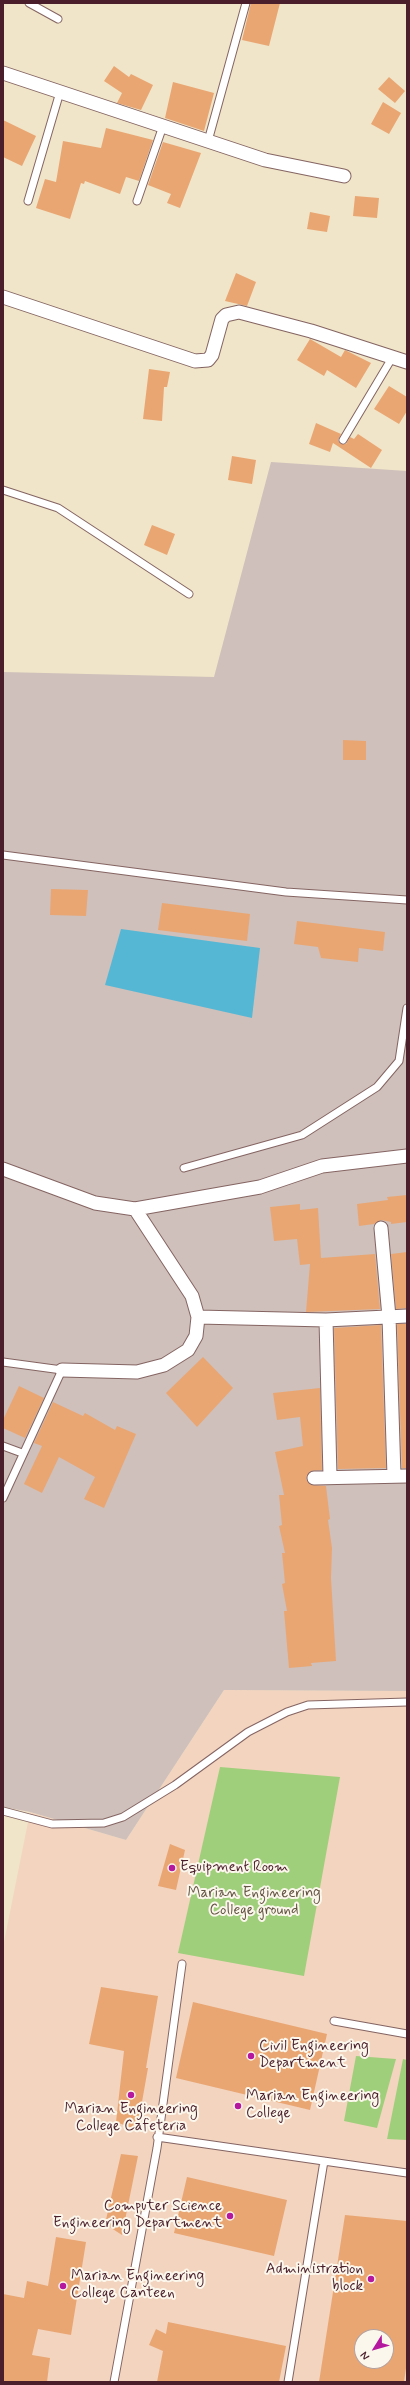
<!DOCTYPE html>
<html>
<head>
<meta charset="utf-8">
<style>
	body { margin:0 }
	#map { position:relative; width:410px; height:2385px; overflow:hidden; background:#f0e5c8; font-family:Mynerve,sans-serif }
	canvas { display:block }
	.frame { position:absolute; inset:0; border:4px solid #4a1f2b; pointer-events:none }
	.north { position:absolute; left:354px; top:2329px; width:40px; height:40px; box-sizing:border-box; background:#fbf7ec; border:1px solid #b4a19f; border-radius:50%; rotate:233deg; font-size:11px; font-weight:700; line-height:16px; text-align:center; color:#4a1f2b }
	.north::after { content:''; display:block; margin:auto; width:14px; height:18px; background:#b5179e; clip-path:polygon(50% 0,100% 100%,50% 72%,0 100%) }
</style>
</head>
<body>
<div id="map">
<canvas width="410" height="2385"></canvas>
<div class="frame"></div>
<div class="north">N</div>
</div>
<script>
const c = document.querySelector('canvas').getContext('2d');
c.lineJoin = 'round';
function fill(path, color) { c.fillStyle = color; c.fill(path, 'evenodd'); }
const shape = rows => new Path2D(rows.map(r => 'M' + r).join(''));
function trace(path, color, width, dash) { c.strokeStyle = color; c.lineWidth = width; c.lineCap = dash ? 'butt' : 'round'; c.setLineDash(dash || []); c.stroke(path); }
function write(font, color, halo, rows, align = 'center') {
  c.font = font + ' Mynerve,sans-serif'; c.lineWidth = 4; c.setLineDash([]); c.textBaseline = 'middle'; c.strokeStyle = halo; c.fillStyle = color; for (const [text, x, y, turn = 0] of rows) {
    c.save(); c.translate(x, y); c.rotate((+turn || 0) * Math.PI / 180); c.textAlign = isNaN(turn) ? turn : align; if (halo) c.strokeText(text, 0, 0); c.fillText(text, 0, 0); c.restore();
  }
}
fill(shape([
	[224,1690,407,1691,407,2382,3,2382,3,1947,30,1812,126,1840],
	[362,2337,386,2337,386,2361,362,2361]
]), '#f3d4bf');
fill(shape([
	[271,462,407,471,407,1691,224,1690,126,1840,30,1812,3,1807,3,672,214,677]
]), '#cfc0bb');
fill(shape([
	[220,1767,340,1777,304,1976,178,1953],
	[356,2056,396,2059,377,2128,344,2121],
	[403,2059,407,2060,407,2140,387,2139]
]), '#a0cf7c');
fill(shape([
	[121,929,260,948,252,1018,105,985]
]), '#56b7d5');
fill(shape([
	[251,3,280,3,269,46,242,40],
	[114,66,129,77,131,74,153,85,141,110,117,103,122,93,104,81],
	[389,77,405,91,395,103,378,89],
	[173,82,214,93,204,131,165,118],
	[383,102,401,113,389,134,371,124],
	[3,120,36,136,22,166,3,157],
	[106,128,153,140,139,181,126,177,120,194,85,181,84,184,81,183,70,219,36,208,45,179,56,182,63,141,101,148],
	[163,142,201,153,180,208,167,203,171,194,148,185],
	[355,196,379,198,377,218,353,216],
	[310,212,330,216,327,232,307,229],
	[236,273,256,282,247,306,225,301],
	[310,339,341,357,345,350,371,363,356,388,327,370,324,376,297,360],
	[149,369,170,372,167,387,164,387,162,421,143,419],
	[389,386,407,397,407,411,399,424,374,409],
	[316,423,341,434,338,440,341,444,346,444,350,437,354,439,358,434,382,450,371,468,333,443,330,452,309,444],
	[232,456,256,460,252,484,228,480],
	[152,525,175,534,167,555,144,545],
	[343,740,366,741,366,760,343,760],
	[51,889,88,890,86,916,50,915],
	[162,903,250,914,247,941,158,930],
	[297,921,385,932,383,951,359,948,358,962,321,958,318,947,294,944],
	[407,1195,407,1222,391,1224,391,1222,381,1220,374,1224,359,1226,357,1204,388,1200,387,1197],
	[300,1204,300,1210,318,1208,321,1258,375,1254,380,1309,306,1312,310,1264,300,1265,297,1239,274,1241,270,1207],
	[407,1252,407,1308,396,1309,391,1254],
	[397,1324,407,1324,407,1468,402,1468],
	[381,1325,386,1468,338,1469,334,1328],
	[203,1357,233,1388,197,1427,166,1393],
	[19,1386,44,1398,25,1438,3,1428,3,1420],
	[320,1388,322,1470,310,1471,306,1479,311,1485,326,1486,330,1519,328,1520,332,1548,331,1578,336,1661,311,1663,312,1666,289,1668,284,1611,287,1611,282,1584,285,1583,282,1553,285,1553,279,1526,282,1525,279,1495,284,1495,275,1452,303,1446,300,1417,277,1420,273,1393],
	[53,1402,83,1416,85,1413,115,1430,117,1426,136,1434,104,1508,84,1499,95,1477,59,1457,42,1493,24,1484,42,1446,34,1443],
	[170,1844,185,1850,176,1890,158,1886],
	[101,1987,158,1996,146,2068,148,2068,137,2130,116,2122,124,2051,89,2044],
	[193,2002,327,2034,310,2110,176,2078],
	[121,2154,138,2156,122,2235,105,2224],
	[187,2177,287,2200,274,2256,174,2233],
	[345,2215,407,2221,407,2361,404,2382,319,2382],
	[362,2337,386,2337,386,2361,362,2361],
	[56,2237,86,2242,71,2335,38,2329,32,2355,50,2358,47,2382,3,2382,3,2294,24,2298,27,2281,48,2286],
	[168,2322,286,2346,279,2382,157,2382,163,2351,149,2345,156,2329,166,2334]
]), '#e9a673');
const lane = shape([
	[29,3,58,19],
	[208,141,246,3],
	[28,201,60,92],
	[137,201,163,126],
	[343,440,392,358],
	[3,490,58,508,189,594],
	[3,855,286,892,407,900],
	[184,1168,302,1135,377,1087,399,1061,407,1008],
	[3,1362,62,1370,3,1498],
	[3,1446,22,1453],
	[3,1811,52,1824,104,1823,123,1817,175,1785,248,1732,287,1712,308,1705,407,1702],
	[334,2021,407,2034],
	[157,2137,407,2173],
	[114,2382,157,2148,182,1964],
	[288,2382,324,2161]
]);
const street = shape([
	[3,73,265,160,344,176],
	[3,297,195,361,208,360,212,355,222,319,226,315,239,312,311,331,407,362],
	[3,1169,95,1203,135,1209,192,1296,198,1317,196,1336,188,1350,164,1365,137,1372,62,1370],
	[135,1209,260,1187,322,1166,407,1156],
	[381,1228,389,1317,394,1476],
	[198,1317,326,1320,407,1316],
	[326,1320,330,1476],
	[314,1478,407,1476]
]);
trace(lane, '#846462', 9);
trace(street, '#846462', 15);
trace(lane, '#fff', 7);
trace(street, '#fff', 13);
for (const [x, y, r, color] of [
	[172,1868,4,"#b5179e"],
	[251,2056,4,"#b5179e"],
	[131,2095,4,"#b5179e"],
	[238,2106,4,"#b5179e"],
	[230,2216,4,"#b5179e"],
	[371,2279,4,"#b5179e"],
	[63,2286,4,"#b5179e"]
]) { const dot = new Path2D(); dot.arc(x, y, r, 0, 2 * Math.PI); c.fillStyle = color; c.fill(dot); trace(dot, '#fbf7ec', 1.5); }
write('15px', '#4a1f2b', '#fbf7ec', [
	["Equipment Room",180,1868],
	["Civil Engineering",259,2047],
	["Department",259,2064],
	["Marian Engineering",246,2097],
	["College",246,2114],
	["Marian Engineering",131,2110,"center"],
	["College Cafeteria",131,2127,"center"],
	["Computer Science",222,2207,"right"],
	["Engineering Department",222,2224,"right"],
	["Administration",363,2270,"right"],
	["block",363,2287,"right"],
	["Marian Engineering",71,2277],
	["College Canteen",71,2294]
], 'left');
write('15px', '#645443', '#fbf7ec', [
	["Marian Engineering",254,1894],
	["College ground",254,1911]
]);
</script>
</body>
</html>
